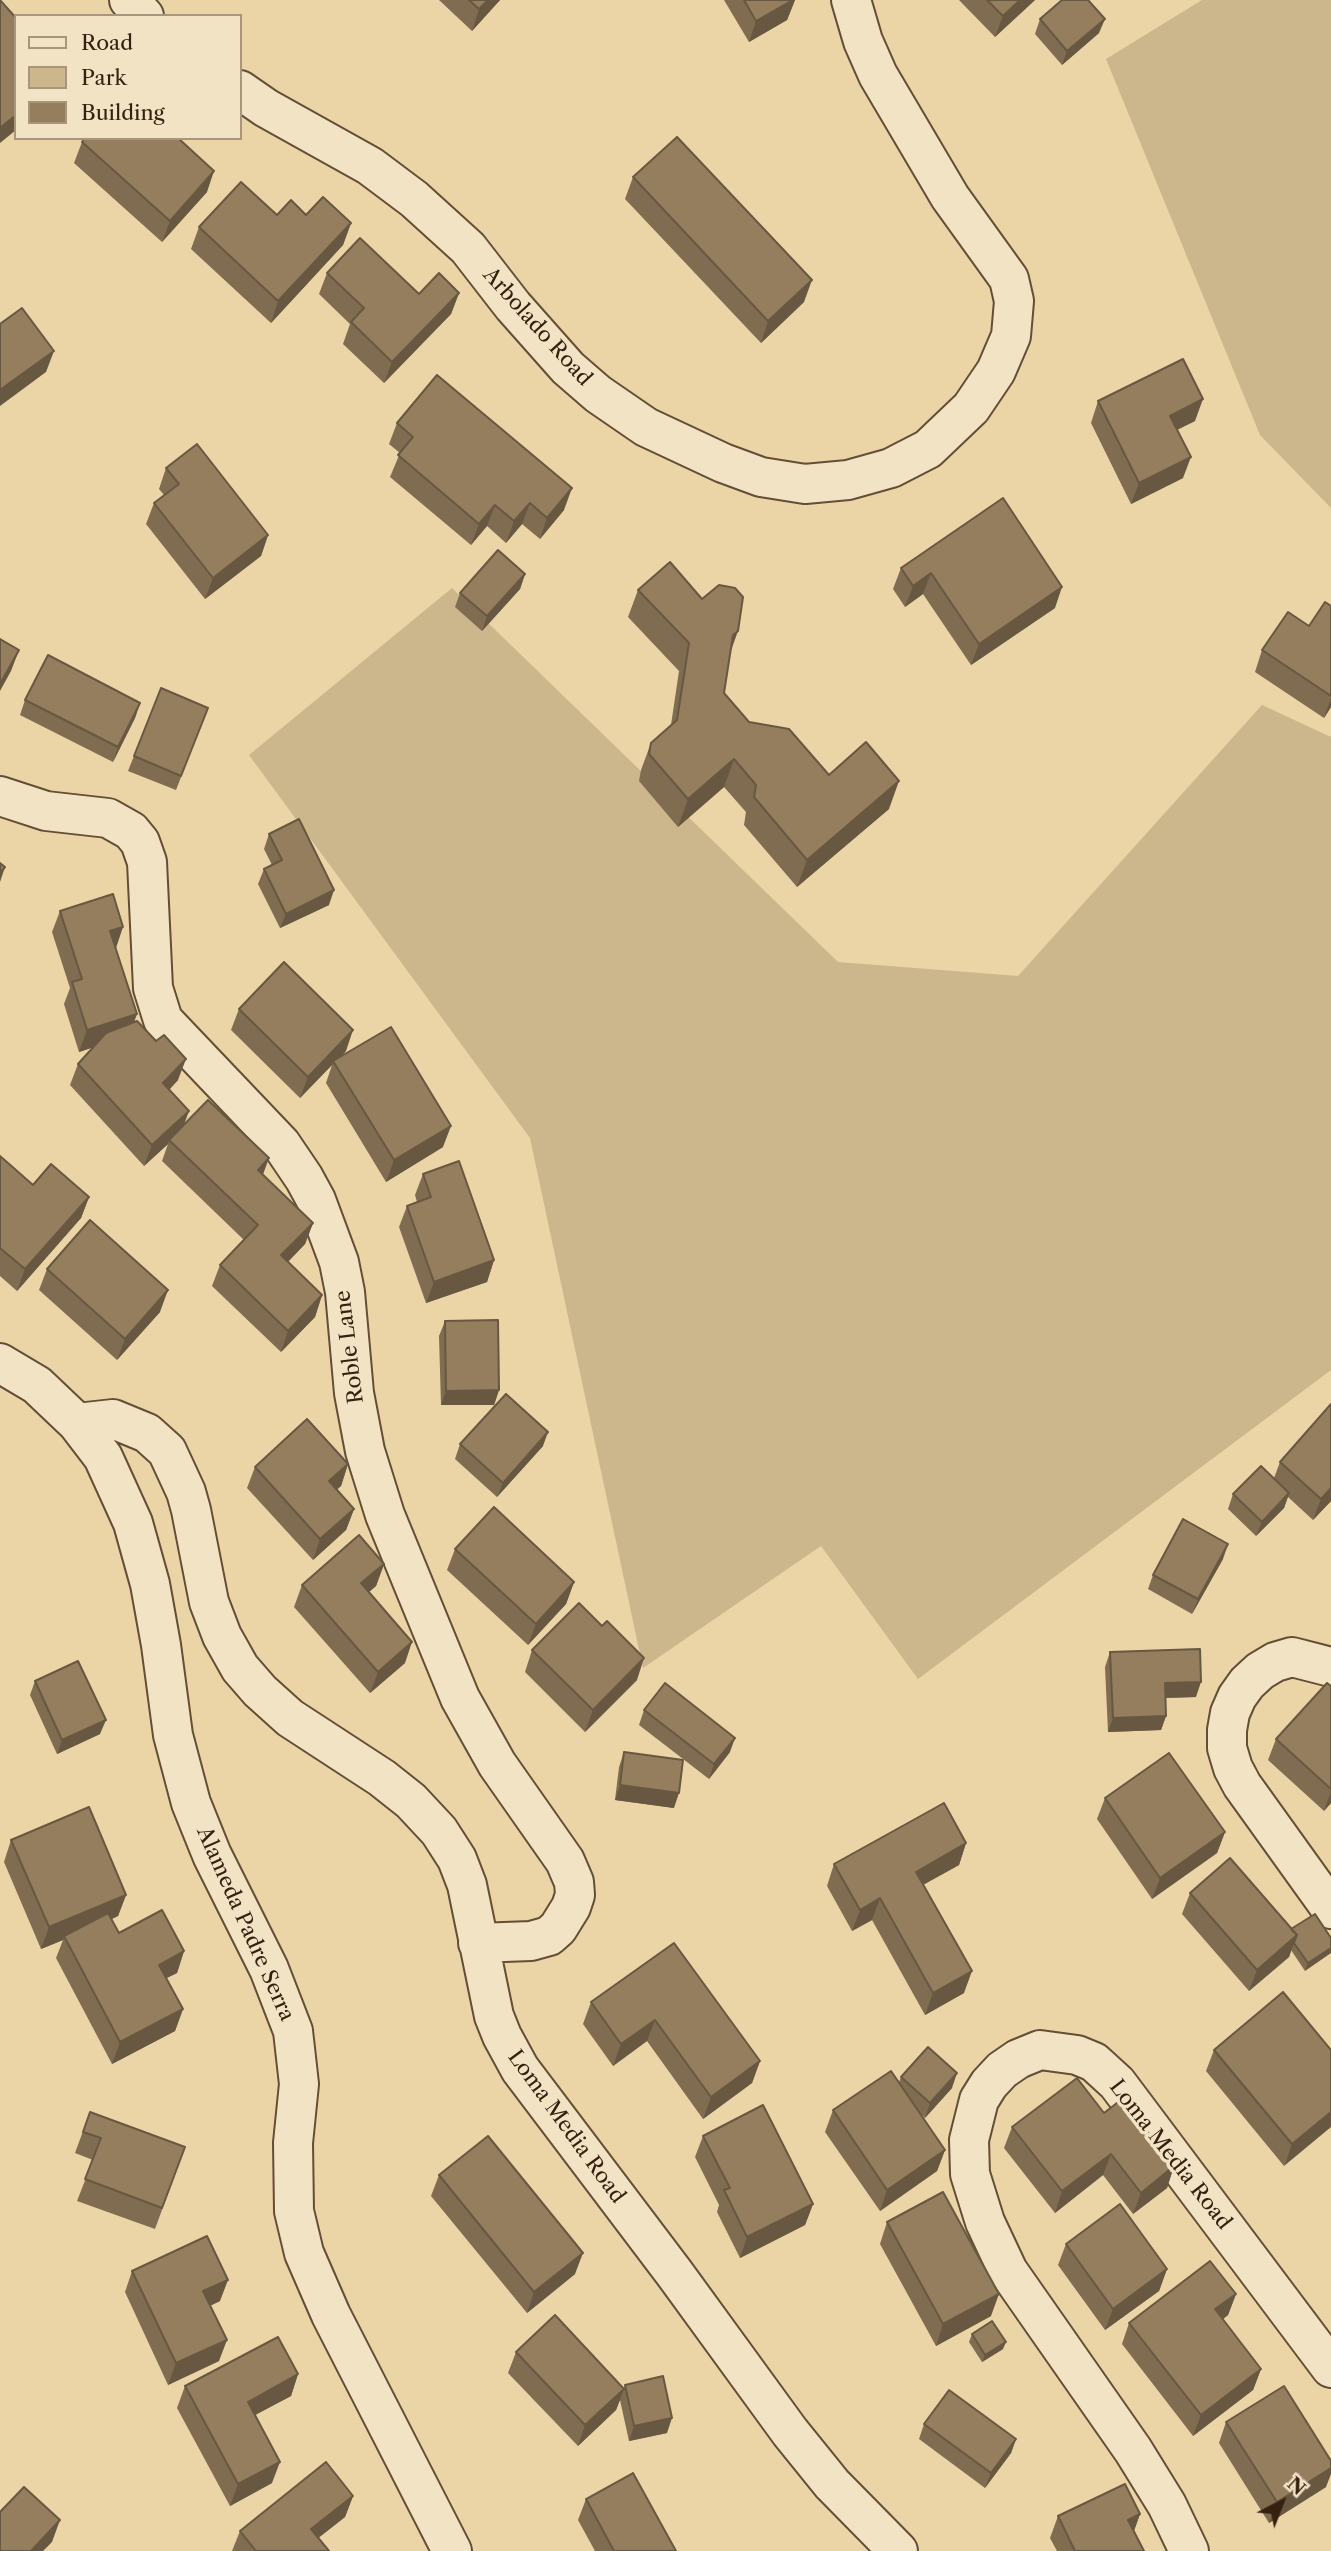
<!DOCTYPE html>
<html>
<head>
<meta charset="utf-8">
<style>
	body { margin:0 }
	#map { position:relative; width:1331px; height:2551px; overflow:hidden; background:#ebd4a6; font-family:"Libre Caslon Text",serif }
	canvas { display:block }
	.legend { position:absolute; left:14px; top:14px; width:228px; height:126px; box-sizing:border-box; background:#f2e3c5; border:2px solid #a7957d; margin:0; padding:9px 12px; list-style:none; font-size:21px; color:#362110 }
	.legend li { display:flex; align-items:center; gap:14px; height:35px }
	.legend b { width:35px; border:2px solid #a7957d }
	.north { position:absolute; left:1247px; top:2467px; width:70px; height:70px; -webkit-text-stroke:5px #f2e3c5; paint-order:stroke; rotate:42deg; font-size:19px; font-weight:700; line-height:28px; text-align:center; color:#362110 }
	.north::after { content:''; display:block; margin:auto; width:24px; height:32px; background:#362110; clip-path:polygon(50% 0,100% 100%,50% 72%,0 100%) }
</style>
</head>
<body>
<div id="map">
<canvas width="1331" height="2551"></canvas>
<ul class="legend">
<li><b style="height:9px;background:#f2e3c5"></b>Road</li>
<li><b style="height:19px;background:#ccb68c"></b>Park</li>
<li><b style="height:19px;background:#947e5e"></b>Building</li>
</ul>
<div class="north">N</div>
</div>
<script>
const c = document.querySelector('canvas').getContext('2d');
c.lineJoin = 'round';
function fill(path, color) { c.fillStyle = color; c.fill(path, 'evenodd'); }
const shape = rows => new Path2D(rows.map(r => 'M' + r).join(''));
function trace(path, color, width, dash) { c.strokeStyle = color; c.lineWidth = width; c.lineCap = dash ? 'butt' : 'round'; c.setLineDash(dash || []); c.stroke(path); }
function write(font, color, halo, rows, align = 'center') {
  c.font = font + ' "Libre Caslon Text",serif'; c.lineWidth = 7; c.setLineDash([]); c.textBaseline = 'middle'; c.strokeStyle = halo; c.fillStyle = color; for (const [text, x, y, turn = 0] of rows) {
    c.save(); c.translate(x, y); c.rotate((+turn || 0) * Math.PI / 180); c.textAlign = isNaN(turn) ? turn : align; if (halo) c.strokeText(text, 0, 0); c.fillText(text, 0, 0); c.restore();
  }
}
fill(shape([
	[1202,0,1331,0,1331,508,1260,435,1106,59],
	[452,588,838,962,1018,976,1262,705,1331,737,1331,1370,918,1679,821,1546,643,1668,530,1138,249,755]
]), '#ccb68c');
const minor = shape([
	[129,0,144,16],
	[240,90,266,108,370,166,414,199,468,248,513,306,568,368,598,394,646,427,723,463,761,477,805,484,848,480,891,468,928,449,971,408,996,371,1011,336,1014,301,1009,279,950,197,878,75,863,41,851,0],
	[0,796,46,811,108,818,131,831,140,842,147,862,153,988,163,1020,281,1144,304,1178,316,1200,339,1262,345,1292,354,1393,365,1451,385,1515,460,1698,497,1764,565,1861,574,1882,575,1895,571,1907,558,1928,549,1936,531,1941,478,1943],
	[0,1363,37,1385,77,1423,103,1457,133,1523,150,1584,161,1645,173,1735,191,1803,212,1855,269,1969,293,2031,299,2084,293,2143,294,2211,304,2253,331,2315,452,2551],
	[77,1423,113,1419,147,1433,167,1451,186,1492,191,1510,209,1602,222,1636,240,1668,260,1691,290,1718,382,1778,411,1801,439,1831,457,1859,467,1885,494,2016,502,2036,520,2069,675,2274,790,2432,832,2484,898,2551],
	[1331,1667,1292,1657,1275,1662,1260,1671,1247,1683,1237,1697,1230,1713,1227,1730,1227,1748,1233,1768,1242,1785,1331,1909],
	[1189,2551,1167,2505,1133,2450,1008,2271,985,2222,970,2174,969,2140,979,2100,989,2084,1002,2070,1018,2059,1040,2050,1077,2055,1094,2062,1117,2083,1331,2368]
]);
trace(minor, '#634e36', 42);
trace(minor, '#f2e3c5', 38);
fill(shape([
	[439,0,500,0,472,31],
	[724,0,795,0,787,20,749,42],
	[959,0,1035,0,995,37],
	[1040,19,1099,33,1062,65,1035,34],
	[82,142,207,192,162,242,74,163],
	[633,177,804,302,761,343,625,199],
	[277,215,306,215,351,223,343,245,271,323,191,249,199,227],
	[327,273,419,294,459,293,451,314,384,383,343,344,350,324,319,294],
	[1098,401,1195,421,1177,430,1183,478,1131,504,1091,423],
	[397,423,564,510,540,539,522,524,506,543,487,526,471,545,390,477,400,453,389,444],
	[166,468,268,535,261,556,205,599,146,524,154,503,164,495,159,489],
	[1003,498,1055,608,971,665,923,594,905,607,893,589,901,568],
	[525,574,520,589,482,631,455,607,460,593],
	[638,590,730,652,724,693,749,722,829,775,889,809,797,887,744,825,746,812,724,787,678,827,639,781,641,770,651,743,671,725,679,671,628,617],
	[1331,606,1331,707,1324,718,1255,672,1262,650,1309,626],
	[25,700,140,703,135,718,113,762,20,715],
	[208,708,176,790,128,771,134,756],
	[269,834,329,905,280,928,258,884,264,869,272,865,264,849],
	[60,911,115,948,133,1023,178,1080,169,1090,184,1125,263,1174,313,1223,305,1244,288,1262,322,1295,315,1317,281,1352,212,1286,220,1265,244,1240,162,1161,168,1144,144,1166,70,1085,78,1064,93,1047,79,1052,64,1004,70,988,52,932],
	[239,1009,346,1051,340,1058,443,1147,386,1182,326,1083,332,1065,300,1098,231,1030],
	[0,1156,33,1185,89,1197,81,1218,17,1291,0,1276],
	[423,1174,494,1260,487,1282,426,1303,399,1227,407,1206,417,1202,415,1195],
	[47,1269,160,1312,117,1360,39,1290],
	[445,1321,499,1390,494,1405,441,1405,439,1336],
	[460,1444,543,1446,497,1497,455,1459],
	[1280,1462,1331,1501,1313,1520,1288,1497,1284,1508,1256,1536,1228,1509,1233,1494,1274,1478],
	[348,1464,341,1486,337,1489,354,1509,346,1530,313,1560,247,1488,255,1467],
	[455,1549,574,1582,566,1604,528,1645,447,1570],
	[1223,1559,1192,1614,1148,1589,1153,1575],
	[384,1564,376,1586,369,1592,405,1663,370,1693,294,1607,302,1585],
	[602,1626,637,1680,585,1732,525,1672,532,1650],
	[1110,1652,1196,1697,1165,1698,1166,1716,1161,1730,1108,1732,1105,1667],
	[35,1681,100,1734,57,1754,30,1695],
	[1331,1686,1331,1803,1324,1811,1268,1760,1276,1739],
	[644,1710,730,1752,709,1779,639,1725],
	[624,1752,674,1808,615,1800,619,1767],
	[1105,1798,1225,1832,1217,1853,1152,1899,1097,1819],
	[11,1840,126,1895,118,1916,112,1919,119,1933,184,1951,177,1973,166,1978,183,2009,175,2031,112,2064,56,1958,63,1940,41,1949,4,1862],
	[966,1843,959,1865,923,1885,964,1993,925,2015,872,1920,852,1931,827,1886,834,1864],
	[1190,1893,1291,1929,1331,1938,1305,1971,1291,1950,1289,1957,1249,1991,1182,1914],
	[674,1943,760,2061,752,2083,703,2119,647,2041,613,2066,583,2024,591,2002],
	[1214,2050,1331,2050,1284,2166,1206,2071],
	[901,2077,952,2088,925,2118,920,2113,945,2150,937,2171,880,2211,825,2132,833,2110,899,2082],
	[90,2112,185,2147,155,2229,77,2201,93,2160,75,2153],
	[1104,2113,1174,2166,1167,2188,1133,2214,1103,2175,1055,2213,1004,2148,1012,2127],
	[703,2136,813,2204,805,2225,740,2258,717,2212,719,2205,695,2157],
	[439,2175,575,2274,527,2313,431,2196],
	[887,2222,991,2316,936,2346,880,2244],
	[1066,2244,1167,2269,1159,2291,1105,2330,1058,2265],
	[132,2271,220,2301,210,2306,219,2361,168,2385,125,2292],
	[1236,2294,1228,2315,1223,2319,1261,2369,1253,2390,1193,2436,1122,2344,1129,2323],
	[972,2334,1003,2349,982,2362,969,2342],
	[516,2352,624,2389,625,2385,667,2433,629,2441,620,2400,616,2410,578,2446,508,2373],
	[298,2374,291,2396,255,2415,272,2483,230,2506,177,2408,185,2386],
	[1226,2422,1326,2487,1269,2523,1219,2443],
	[924,2424,1016,2439,1011,2453,985,2488,919,2439],
	[353,2496,345,2517,318,2538,329,2551,232,2551,240,2531],
	[586,2499,676,2551,595,2551,578,2520],
	[1140,2514,1134,2531,1144,2551,1057,2551,1050,2538,1058,2516]
]), '#7f6c51');
fill(shape([
	[488,0,500,0,472,31,479,9],
	[793,0,795,0,787,20,749,42,756,21],
	[1020,0,1035,0,995,37,1003,16],
	[1105,19,1099,33,1062,65,1067,51],
	[16,115,16,130,0,143,0,128],
	[214,171,207,192,162,242,170,221],
	[351,223,343,245,271,323,278,301],
	[812,280,804,302,761,343,768,321],
	[459,293,451,314,384,383,392,362],
	[54,351,46,372,0,406,0,390],
	[1203,399,1195,421,1162,437,1170,416],
	[1191,457,1183,478,1131,504,1139,483],
	[572,488,564,510,540,539,547,518],
	[530,503,522,524,506,543,514,521],
	[495,505,487,526,471,545,479,524],
	[268,535,261,556,205,599,213,578],
	[931,573,923,594,905,607,913,586],
	[525,574,520,589,482,631,487,616],
	[1062,587,1055,608,971,665,979,644],
	[738,631,728,659,733,635],
	[19,650,11,671,0,691,0,684],
	[1331,698,1331,707,1324,718],
	[140,703,135,718,113,762,118,747],
	[734,759,724,787,678,827,688,799],
	[899,781,889,809,797,887,807,860],
	[5,867,0,882,0,873],
	[334,890,329,905,280,928,286,914],
	[123,927,116,948,110,931],
	[137,1014,129,1036,79,1052,87,1030],
	[353,1030,346,1051,334,1063,333,1061,332,1065,300,1098,308,1077],
	[186,1059,178,1080,155,1105,163,1083],
	[189,1111,181,1133,169,1140,168,1144,144,1166,152,1145],
	[451,1126,443,1147,386,1182,394,1160],
	[269,1158,261,1180,258,1170],
	[89,1197,81,1218,17,1291,25,1269],
	[313,1223,305,1244,273,1277,281,1255],
	[494,1260,487,1282,426,1303,434,1282],
	[168,1290,160,1312,117,1360,125,1339],
	[322,1295,315,1317,281,1352,288,1331],
	[499,1390,494,1405,441,1405,446,1391],
	[548,1432,543,1446,497,1497,503,1483],
	[348,1464,341,1486,322,1503,329,1481],
	[1331,1488,1331,1501,1313,1520,1321,1499],
	[1289,1493,1284,1508,1256,1536,1262,1522],
	[354,1509,346,1530,313,1560,320,1539],
	[1228,1544,1223,1559,1192,1614,1198,1599],
	[384,1564,376,1586,354,1605,361,1583],
	[574,1582,566,1604,528,1645,536,1624],
	[412,1642,405,1663,370,1693,378,1672],
	[644,1658,637,1680,585,1732,593,1710],
	[1201,1682,1196,1697,1159,1698,1165,1683],
	[1166,1716,1161,1730,1108,1732,1113,1718],
	[106,1720,100,1734,57,1754,62,1740],
	[735,1738,730,1752,709,1779,714,1764],
	[620,1785,679,1793,674,1808,615,1800],
	[1331,1791,1331,1803,1324,1811],
	[1225,1832,1217,1853,1152,1899,1160,1878],
	[966,1843,959,1865,908,1893,916,1872],
	[126,1895,118,1916,65,1939,64,1936,63,1940,41,1949,49,1927],
	[880,1898,872,1920,852,1931,860,1910],
	[1297,1935,1289,1957,1249,1991,1257,1970],
	[1331,1948,1331,1953,1305,1971,1308,1963],
	[184,1951,177,1973,151,1986,159,1965],
	[972,1971,964,1993,925,2015,933,1993],
	[183,2009,175,2031,112,2064,120,2042],
	[655,2020,647,2041,613,2066,621,2044],
	[760,2061,752,2083,703,2119,711,2097],
	[957,2073,952,2088,925,2118,930,2103],
	[1331,2112,1331,2127,1284,2166,1292,2144],
	[945,2150,937,2171,880,2211,887,2190],
	[1111,2154,1103,2175,1055,2213,1062,2191],
	[1174,2166,1167,2188,1133,2214,1141,2193],
	[813,2204,805,2225,740,2258,747,2237],
	[583,2253,575,2274,527,2313,534,2292],
	[1167,2269,1159,2291,1105,2330,1113,2309],
	[228,2280,220,2301,196,2312,203,2291],
	[999,2294,991,2316,936,2346,943,2324],
	[1236,2294,1228,2315,1208,2331,1215,2309],
	[227,2340,219,2361,168,2385,176,2363],
	[1006,2342,1003,2349,982,2362,985,2355],
	[1261,2369,1253,2390,1193,2436,1201,2415],
	[298,2374,291,2396,240,2423,248,2402],
	[624,2389,616,2410,578,2446,585,2425],
	[672,2418,667,2433,629,2441,634,2426],
	[1016,2439,1011,2453,985,2488,991,2473],
	[280,2462,272,2483,230,2506,238,2484],
	[1331,2468,1331,2474,1326,2487,1269,2523,1277,2502],
	[353,2496,345,2517,303,2550,311,2529],
	[1140,2514,1132,2536,1128,2520],
	[60,2520,52,2542,43,2551,31,2551]
]), '#685842');
const building = shape([
	[0,0,16,18,16,115,0,128,0,0],
	[469,0,488,0,479,9,469,0],
	[744,0,793,0,756,21,744,0],
	[987,0,1020,0,1003,16,987,0],
	[1062,0,1088,0,1105,19,1067,51,1040,19,1062,0],
	[677,137,812,280,768,321,633,177,677,137],
	[85,138,178,138,214,171,170,221,82,142,85,138],
	[241,182,277,215,291,200,306,215,323,197,351,223,278,301,199,227,241,182],
	[360,238,419,294,439,273,459,293,392,362,351,322,364,308,327,273,360,238],
	[22,308,54,351,0,390,0,324,22,308],
	[1183,359,1203,399,1170,416,1191,457,1139,483,1098,401,1183,359],
	[437,375,572,488,547,518,530,503,514,521,495,505,479,524,398,455,413,437,397,423,437,375],
	[197,444,268,535,213,578,154,503,179,484,166,468,197,444],
	[1003,498,1062,587,979,644,931,573,913,586,901,568,1003,498],
	[498,550,525,574,487,616,460,593,498,550],
	[670,562,702,599,719,585,735,588,743,597,738,631,733,635,724,693,749,722,789,729,829,775,866,742,899,781,807,860,754,797,756,785,734,759,688,799,649,754,651,743,677,720,689,643,638,590,670,562],
	[1325,602,1331,606,1331,696,1262,650,1288,612,1309,626,1325,602],
	[0,639,19,650,0,684,0,639],
	[48,655,140,703,118,747,25,700,48,655],
	[161,688,208,708,181,776,134,756,161,688],
	[299,819,334,890,286,914,264,869,282,860,269,834,299,819],
	[0,863,5,867,0,873,0,863],
	[113,894,123,927,110,931,137,1014,87,1030,72,982,82,979,60,911,113,894],
	[284,962,353,1030,308,1077,239,1009,284,962],
	[137,1021,156,1041,164,1035,186,1059,163,1083,189,1111,152,1145,78,1064,106,1033,137,1021],
	[391,1027,451,1126,394,1160,333,1061,391,1027],
	[208,1100,269,1158,258,1170,313,1223,281,1255,322,1295,288,1331,220,1265,258,1225,169,1140,208,1100],
	[0,1156,33,1185,51,1164,89,1197,25,1269,0,1248,0,1156],
	[459,1161,494,1260,434,1282,407,1206,431,1197,423,1174,459,1161],
	[90,1220,168,1290,125,1339,47,1269,90,1220],
	[498,1320,499,1390,446,1391,445,1321,498,1320],
	[506,1394,548,1432,503,1483,460,1444,506,1394],
	[1331,1404,1331,1488,1321,1499,1280,1462,1331,1404],
	[307,1419,348,1464,329,1481,354,1509,320,1539,255,1467,307,1419],
	[1261,1466,1289,1493,1262,1522,1233,1494,1261,1466],
	[494,1507,574,1582,536,1624,455,1549,494,1507],
	[1183,1519,1228,1544,1198,1599,1153,1575,1183,1519],
	[359,1535,384,1564,361,1583,412,1642,378,1672,302,1585,359,1535],
	[579,1603,602,1626,607,1621,644,1658,593,1710,532,1650,579,1603],
	[1200,1649,1201,1682,1165,1683,1166,1716,1113,1718,1110,1652,1200,1649],
	[78,1661,106,1720,62,1740,35,1681,78,1661],
	[665,1683,735,1738,714,1764,644,1710,665,1683],
	[1327,1683,1331,1686,1331,1789,1276,1739,1327,1683],
	[624,1752,683,1760,679,1793,620,1785,624,1752],
	[1169,1753,1225,1832,1160,1878,1105,1798,1169,1753],
	[944,1803,966,1843,916,1872,972,1971,933,1993,880,1898,860,1910,834,1864,944,1803],
	[89,1807,126,1895,49,1927,11,1840,89,1807],
	[1230,1858,1297,1935,1257,1970,1190,1893,1230,1858],
	[162,1910,184,1951,159,1965,183,2009,120,2042,64,1936,108,1913,119,1933,162,1910],
	[1315,1914,1331,1938,1331,1948,1308,1963,1294,1943,1297,1935,1291,1929,1315,1914],
	[674,1943,760,2061,711,2097,655,2020,621,2044,591,2002,674,1943],
	[1283,1992,1331,2050,1331,2112,1292,2144,1214,2050,1283,1992],
	[928,2047,957,2073,930,2103,901,2077,928,2047],
	[891,2071,945,2150,887,2190,833,2110,891,2071],
	[1077,2078,1104,2113,1122,2099,1174,2166,1141,2193,1111,2154,1062,2191,1012,2127,1077,2078],
	[763,2105,813,2204,747,2237,724,2190,730,2188,703,2136,763,2105],
	[90,2112,185,2147,162,2208,85,2179,101,2138,83,2132,90,2112],
	[488,2136,583,2253,534,2292,439,2175,488,2136],
	[943,2192,999,2294,943,2324,887,2222,943,2192],
	[1120,2204,1167,2269,1113,2309,1066,2244,1120,2204],
	[207,2236,228,2280,203,2291,227,2340,176,2363,132,2271,207,2236],
	[1210,2261,1236,2294,1215,2309,1261,2369,1201,2415,1129,2323,1210,2261],
	[555,2315,624,2389,585,2425,516,2352,555,2315],
	[992,2321,1006,2342,985,2355,972,2334,992,2321],
	[278,2337,298,2374,248,2402,280,2462,238,2484,185,2386,278,2337],
	[663,2376,672,2418,634,2426,625,2385,663,2376],
	[1284,2386,1331,2461,1331,2468,1277,2502,1226,2422,1284,2386],
	[949,2390,1016,2439,991,2473,924,2424,949,2390],
	[326,2462,353,2496,311,2529,329,2551,256,2551,240,2531,326,2462],
	[633,2473,676,2551,614,2551,586,2499,633,2473],
	[1125,2484,1140,2514,1128,2520,1144,2551,1075,2551,1058,2516,1125,2484],
	[24,2487,60,2520,31,2551,0,2551,0,2512,24,2487]
]);
fill(building, '#947e5e');
trace(building, '#685842', 2);
write('21px', '#362110', '#f2e3c5', [
	["Arbolado Road",537,327,48],
	["Roble Lane",350,1347,-97],
	["Alameda Padre Serra",245,1924,66],
	["Loma Media Road",566,2127,54],
	["Loma Media Road",1170,2155,52]
]);
</script>
</body>
</html>
